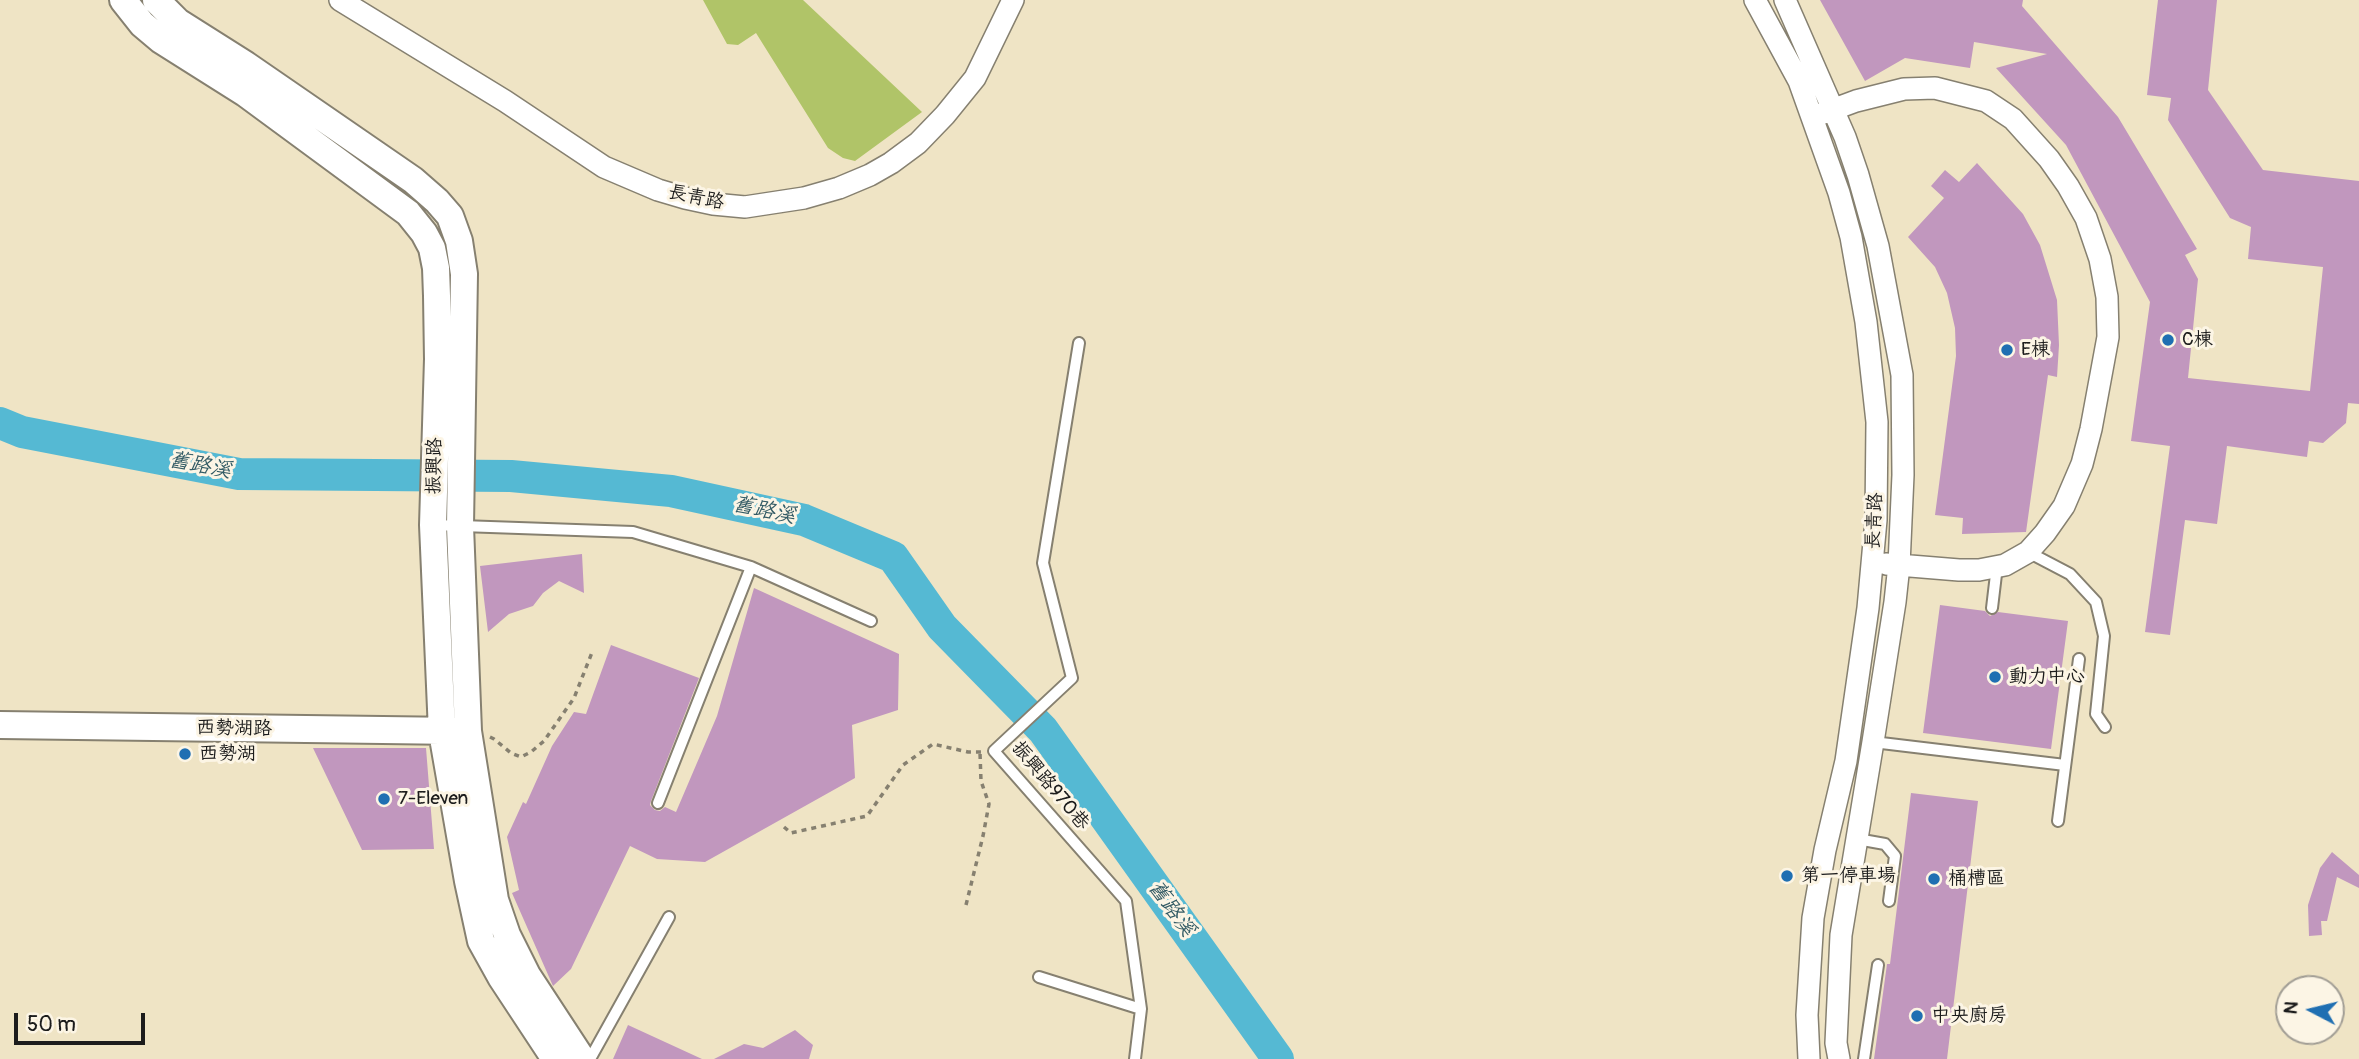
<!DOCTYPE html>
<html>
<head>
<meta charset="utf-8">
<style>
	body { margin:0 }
	#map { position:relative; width:2359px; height:1059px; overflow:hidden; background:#efe4c5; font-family:Pangolin,sans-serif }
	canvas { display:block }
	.north { position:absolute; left:2275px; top:975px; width:70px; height:70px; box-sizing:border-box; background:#fcf5e5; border:2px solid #a29e95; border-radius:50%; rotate:277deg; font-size:19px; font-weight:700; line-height:28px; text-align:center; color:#1c1c1c }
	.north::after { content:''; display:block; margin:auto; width:24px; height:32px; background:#1f6fb2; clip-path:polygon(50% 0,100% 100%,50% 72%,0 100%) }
	.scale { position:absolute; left:14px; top:1013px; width:131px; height:32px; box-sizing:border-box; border:4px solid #1c1c1c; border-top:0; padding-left:9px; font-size:21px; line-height:24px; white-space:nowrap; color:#1c1c1c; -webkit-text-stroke:5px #fcf5e5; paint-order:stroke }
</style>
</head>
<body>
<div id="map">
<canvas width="2359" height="1059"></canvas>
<div class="north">N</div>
<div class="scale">50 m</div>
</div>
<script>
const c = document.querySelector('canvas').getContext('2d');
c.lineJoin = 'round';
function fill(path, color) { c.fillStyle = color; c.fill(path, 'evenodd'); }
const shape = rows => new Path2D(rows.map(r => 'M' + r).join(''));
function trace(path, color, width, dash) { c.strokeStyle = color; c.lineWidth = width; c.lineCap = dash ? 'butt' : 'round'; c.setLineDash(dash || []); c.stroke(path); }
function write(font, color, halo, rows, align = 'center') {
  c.font = font + ' Pangolin,"LXGW WenKai TC",sans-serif'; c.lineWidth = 6; c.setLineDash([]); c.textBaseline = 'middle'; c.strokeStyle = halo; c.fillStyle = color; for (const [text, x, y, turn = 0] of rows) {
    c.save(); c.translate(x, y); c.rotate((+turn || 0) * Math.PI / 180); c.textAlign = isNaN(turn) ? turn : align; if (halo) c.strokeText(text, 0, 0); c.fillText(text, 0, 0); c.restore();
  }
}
fill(shape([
	[703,0,803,0,922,112,855,161,843,158,828,148,756,33,738,45,727,44]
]), '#b0c468');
trace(shape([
	[0,423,22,432,239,474,511,476,671,491,804,520,893,557,942,627,1043,730,1278,1059]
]), '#55b9d3', 32);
fill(shape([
	[1820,0,2023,0,2022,6,2118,117,2197,249,2185,255,2198,279,2188,378,2310,391,2323,267,2248,259,2251,227,2230,218,2168,120,2171,98,2147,95,2158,0,2217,0,2208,90,2263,170,2359,181,2359,404,2348,403,2346,423,2323,443,2309,441,2307,457,2227,446,2217,524,2185,520,2170,635,2145,632,2170,446,2131,441,2150,302,2066,145,1996,68,2047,54,1974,42,1970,68,1905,58,1865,81],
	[1977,163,2023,214,2040,245,2057,300,2059,345,2057,377,2048,375,2026,532,1962,534,1963,518,1935,515,1956,356,1955,328,1947,293,1935,267,1908,237,1944,198,1931,186,1945,170,1959,182],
	[582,554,584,593,559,581,543,593,533,606,509,614,488,632,480,566],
	[754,588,899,654,898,710,852,725,855,778,705,862,657,859,630,846,571,969,553,986,512,893,519,890,507,837,523,802,526,804,552,746,574,712,586,714,611,645,699,678,651,801,650,805,655,810,660,811,665,807,676,812,717,716],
	[1940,605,1985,611,1990,616,1998,612,2068,621,2051,749,1923,733],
	[313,748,426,748,434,849,362,850],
	[1911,793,1978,801,1947,1059,1874,1059,1887,964,1890,964],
	[2332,852,2359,875,2359,888,2337,877,2327,921,2321,921,2322,935,2309,936,2308,905,2320,868],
	[628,1025,702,1059,613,1059],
	[795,1030,813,1045,809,1059,714,1059,744,1044,763,1048]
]), '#c197be');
const service = shape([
	[1079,343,1043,563,1072,678,994,751,1126,901,1141,1009,1135,1059],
	[433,525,633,532,751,567,871,621],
	[2028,552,2070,574,2096,602,2104,636,2096,714,2105,727],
	[1992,608,1997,566],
	[1873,742,2065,765],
	[658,803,751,567],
	[2058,821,2079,659],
	[1857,839,1885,844,1895,856,1889,901],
	[1039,977,1141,1009],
	[590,1059,669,917],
	[1864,1059,1878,965]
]);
const minor = shape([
	[340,0,505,101,604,167,658,190,685,198,713,204,745,207,804,198,839,188,870,175,891,163,918,143,945,115,975,78,1013,0],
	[1755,0,1799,81,1839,193,1851,237,1866,322,1877,422,1876,520,1868,608,1846,761,1825,850,1813,918,1807,1015,1809,1059],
	[1785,0,1845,137,1858,175,1878,246,1902,375,1903,475,1899,565,1895,602,1873,742,1841,935,1836,1043,1839,1059],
	[1821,114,1856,101,1904,89,1935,88,1986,101,2013,119,2049,159,2068,186,2086,218,2100,259,2107,297,2108,337,2091,429,2082,464,2064,506,2045,533,2028,552,2005,565,1979,570,1959,570,1886,564]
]);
const tertiary = shape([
	[123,0,142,24,161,40,245,93,408,213,424,233,432,248,436,268,437,296,438,359,433,525,442,732,468,881,481,941,501,977,555,1059],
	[156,0,178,22,246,65,413,180,437,201,450,216,459,241,464,274,460,526,468,731,495,900,507,935,527,975,582,1059],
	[0,725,459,731]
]);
trace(service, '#868070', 14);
trace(minor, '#868070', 24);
trace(tertiary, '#868070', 30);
trace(shape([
	[490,737,494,739,511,753,521,757,531,752,544,741,574,698,593,650],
	[784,827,791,833,867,816,903,765,933,744,968,752,982,752],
	[966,905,983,836,989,804,981,781,980,753]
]), '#868070', 3.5, [5, 5]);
trace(service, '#fff', 10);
trace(minor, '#fff', 21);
trace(tertiary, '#fff', 26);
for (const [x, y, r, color] of [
	[2168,340,7,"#1f6fb2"],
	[2007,350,7,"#1f6fb2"],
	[1995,677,7,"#1f6fb2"],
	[185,754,7,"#1f6fb2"],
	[384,799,7,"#1f6fb2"],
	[1787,876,7,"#1f6fb2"],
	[1934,879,7,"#1f6fb2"],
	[1917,1016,7,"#1f6fb2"]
]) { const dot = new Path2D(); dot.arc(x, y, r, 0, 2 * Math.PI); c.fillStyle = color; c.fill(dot); trace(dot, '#fcf5e5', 2.5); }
write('19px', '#1c1c1c', '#fcf5e5', [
	["長青路",696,198,12],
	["振興路",435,466,-89],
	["長青路",1875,521,-87],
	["西勢湖路",234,729,1],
	["振興路970巷",1050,786,50]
]);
write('19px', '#1c1c1c', '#fcf5e5', [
	["C棟",2182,340],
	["E棟",2021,350],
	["動力中心",2009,677],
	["西勢湖",199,754],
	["7-Eleven",398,799],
	["第一停車場",1801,876],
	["桶槽區",1948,879],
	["中央廚房",1931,1016]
], 'left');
write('italic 21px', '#335b65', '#fcf5e5', [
	["舊路溪",200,466,11],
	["舊路溪",764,511,12],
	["舊路溪",1171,909,54]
]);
</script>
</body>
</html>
